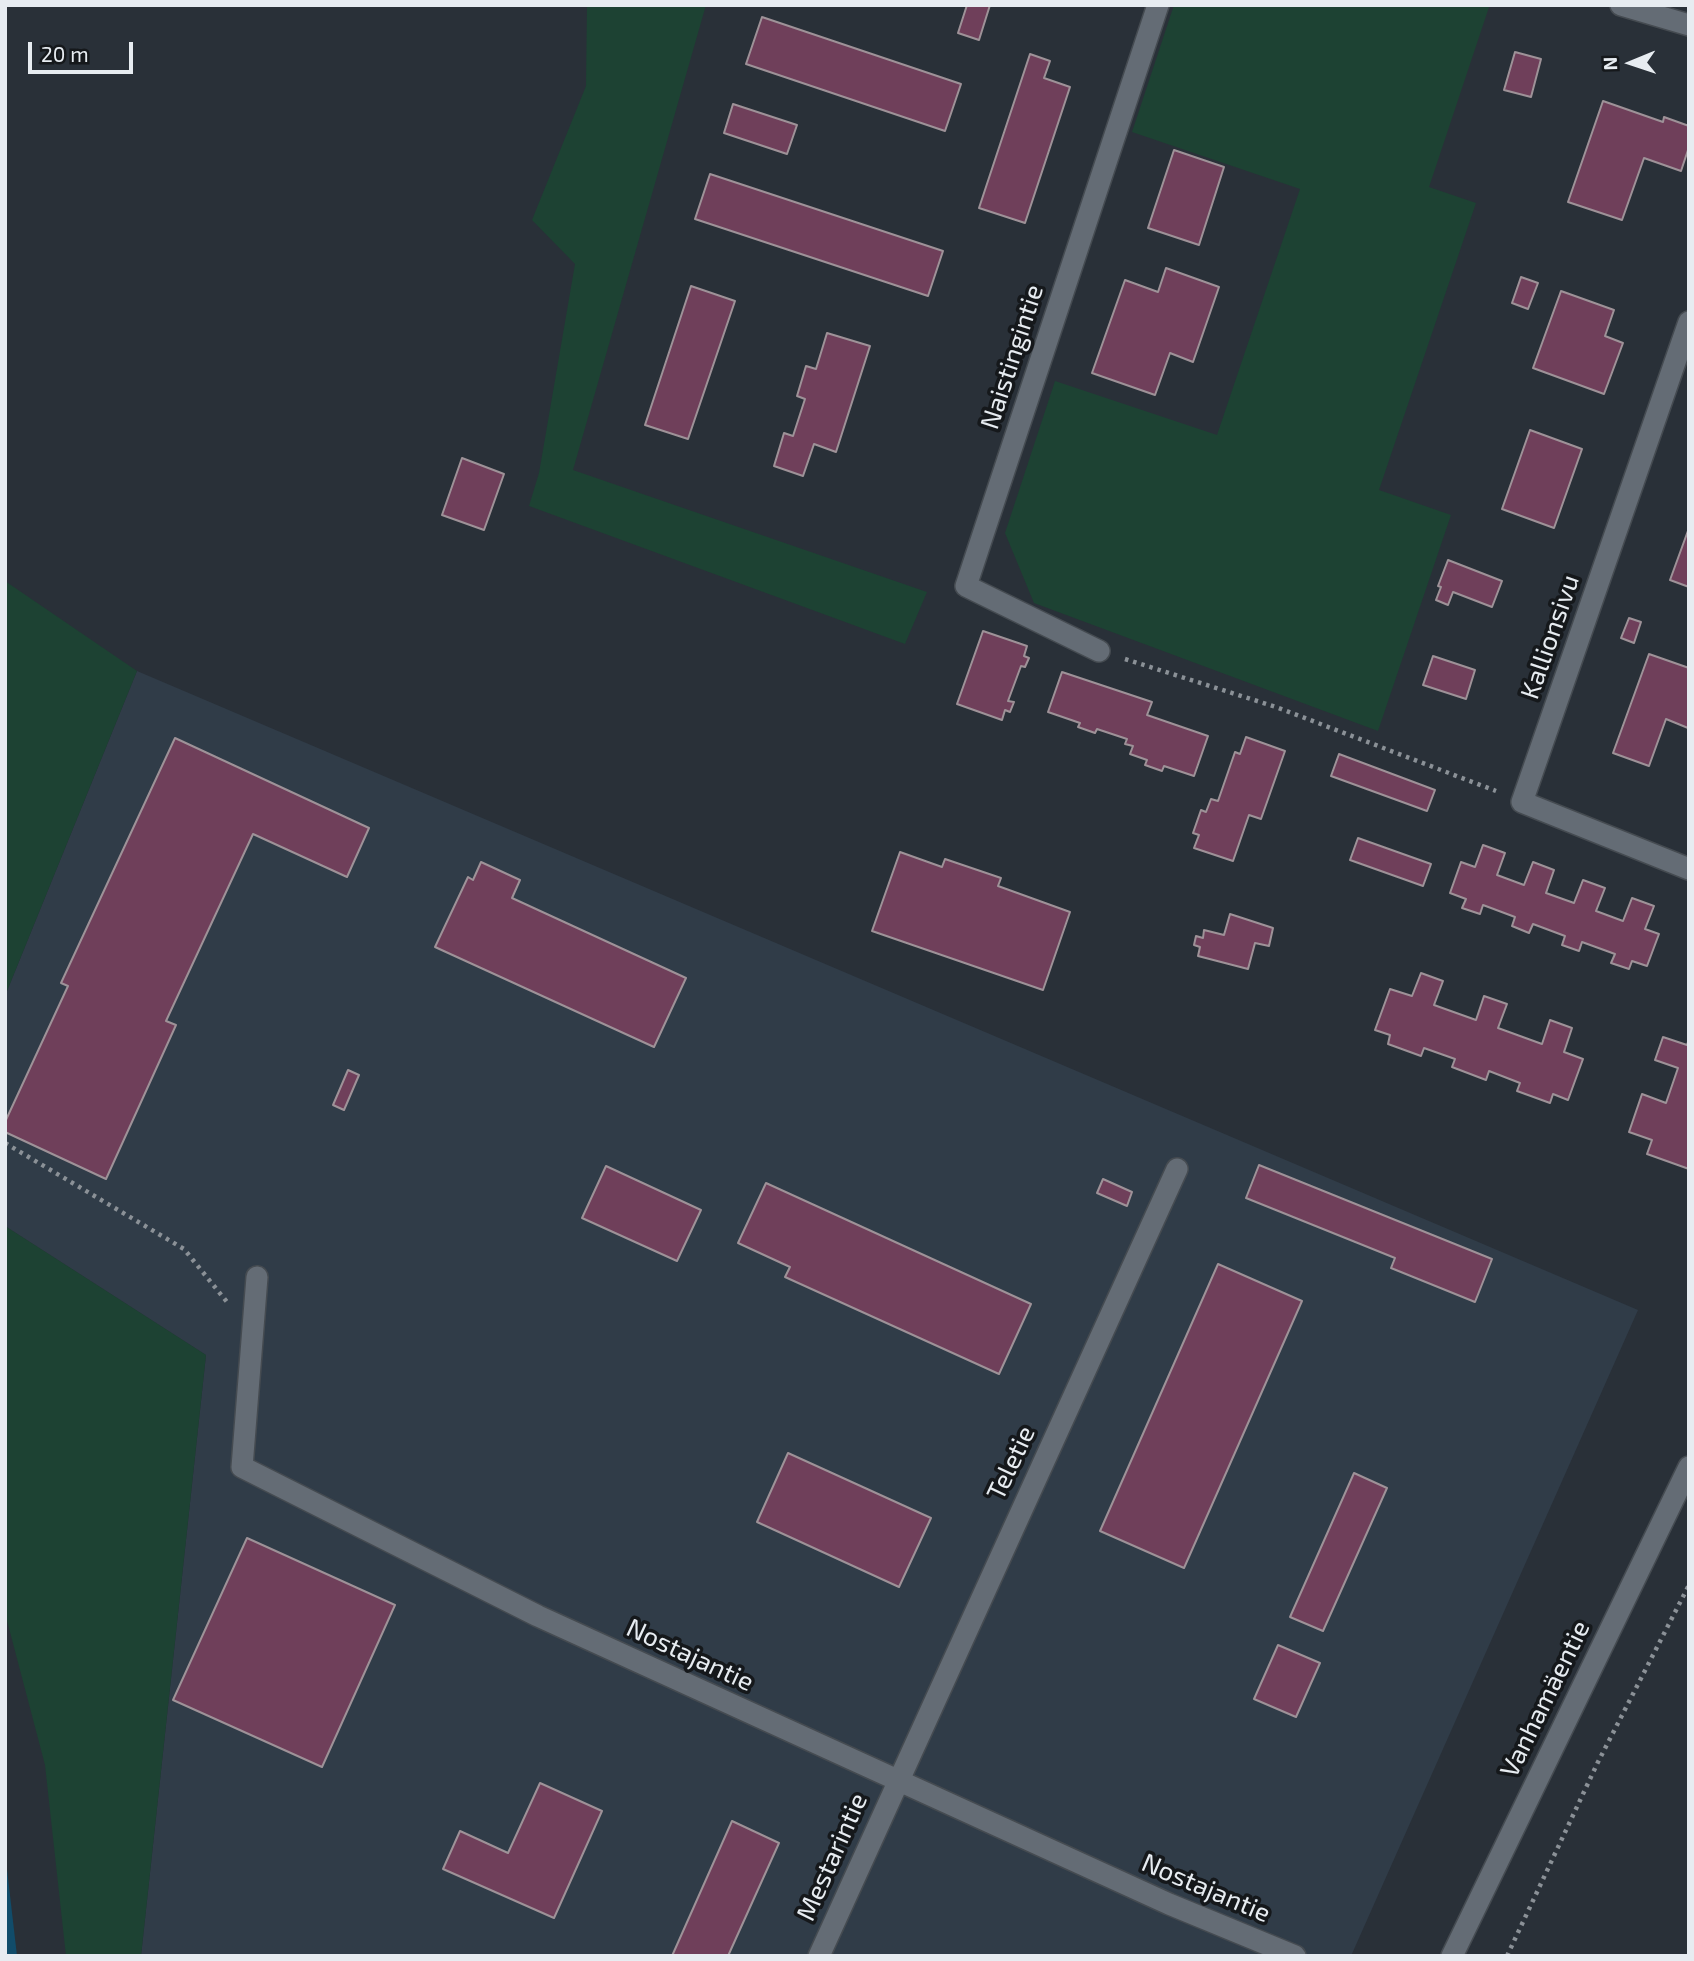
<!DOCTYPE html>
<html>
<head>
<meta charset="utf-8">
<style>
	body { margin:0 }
	#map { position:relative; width:1694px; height:1961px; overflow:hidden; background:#293038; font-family:"Exo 2",sans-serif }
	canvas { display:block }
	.frame { position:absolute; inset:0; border:7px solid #e7ecf1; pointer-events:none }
	.north { position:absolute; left:1596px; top:28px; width:70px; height:70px; -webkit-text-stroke:5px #15181b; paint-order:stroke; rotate:268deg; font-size:19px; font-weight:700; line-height:28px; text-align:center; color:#e7ecf1 }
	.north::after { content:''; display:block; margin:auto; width:24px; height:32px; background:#e7ecf1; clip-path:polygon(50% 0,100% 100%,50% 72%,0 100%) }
	.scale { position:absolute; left:28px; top:42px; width:105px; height:32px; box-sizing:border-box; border:4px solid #e7ecf1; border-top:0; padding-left:9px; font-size:21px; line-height:24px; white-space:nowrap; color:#e7ecf1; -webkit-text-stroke:5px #15181b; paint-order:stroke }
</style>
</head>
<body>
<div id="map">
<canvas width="1694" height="1961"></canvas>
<div class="frame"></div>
<div class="north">N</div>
<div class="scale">20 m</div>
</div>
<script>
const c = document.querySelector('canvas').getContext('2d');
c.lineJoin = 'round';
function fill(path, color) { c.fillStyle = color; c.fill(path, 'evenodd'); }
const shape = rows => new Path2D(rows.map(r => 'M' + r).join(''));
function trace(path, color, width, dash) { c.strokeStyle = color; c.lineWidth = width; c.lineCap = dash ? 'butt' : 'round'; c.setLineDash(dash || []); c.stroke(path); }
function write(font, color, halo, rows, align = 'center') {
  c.font = font + ' "Exo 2",sans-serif'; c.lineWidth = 7; c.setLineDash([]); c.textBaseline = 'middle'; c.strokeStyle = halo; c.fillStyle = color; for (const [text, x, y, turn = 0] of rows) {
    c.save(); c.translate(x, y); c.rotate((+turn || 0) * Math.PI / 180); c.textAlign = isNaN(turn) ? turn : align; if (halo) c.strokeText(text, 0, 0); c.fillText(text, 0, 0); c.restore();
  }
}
fill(shape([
	[137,671,1638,1310,1351,1956,141,1956,206,1355,5,1226,5,996]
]), '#303c48');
fill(shape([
	[587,5,706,5,573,470,927,592,905,644,529,506,539,473,575,264,532,220,586,86],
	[1174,5,1483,5,1489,7,1429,187,1476,203,1379,490,1451,515,1378,731,1034,603,1005,533,1055,381,1217,435,1300,189,1132,132],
	[5,581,137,671,5,996],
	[5,1226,206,1355,141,1956,66,1956,45,1765,5,1613]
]), '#1d4233');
fill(shape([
	[5,1852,17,1956,5,1956]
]), '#114c6a');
const building = shape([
	[967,5,990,5,979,40,958,33,967,5],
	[762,17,961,84,945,131,746,64,762,17],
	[1515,52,1541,59,1531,97,1504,90,1515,52],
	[1030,54,1050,61,1044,78,1070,87,1025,223,979,208,1030,54],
	[1603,101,1663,122,1664,117,1689,126,1689,147,1681,171,1644,158,1622,220,1568,202,1603,101],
	[733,104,797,125,787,154,724,133,733,104],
	[1174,150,1224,167,1199,245,1148,228,1174,150],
	[710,174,943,251,928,296,695,219,710,174],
	[1166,268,1219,287,1193,362,1170,353,1155,395,1092,373,1125,280,1158,292,1166,268],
	[1521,277,1538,283,1528,309,1512,303,1521,277],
	[691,286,735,301,688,439,645,425,691,286],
	[1561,291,1614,310,1605,336,1623,343,1604,394,1533,368,1561,291],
	[827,333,870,346,836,452,814,444,803,476,774,466,784,433,793,436,805,399,797,396,806,366,816,369,827,333],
	[1530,430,1582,449,1554,528,1502,509,1530,430],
	[462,458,504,474,484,530,442,515,462,458],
	[1689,528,1689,587,1670,580,1689,528],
	[1448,560,1502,581,1492,607,1453,592,1448,605,1436,600,1441,587,1438,586,1448,560],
	[1629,618,1641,622,1634,643,1621,638,1629,618],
	[983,631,1027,646,1024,656,1029,658,1025,667,1021,666,1008,701,1014,702,1010,712,1005,710,1002,720,957,704,983,631],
	[1649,654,1689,668,1689,725,1688,728,1666,719,1649,766,1613,753,1649,654],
	[1433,656,1475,670,1466,699,1423,685,1433,656],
	[1062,672,1152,702,1147,715,1208,736,1194,776,1164,766,1162,771,1145,765,1147,760,1130,754,1133,746,1125,744,1127,739,1097,729,1095,733,1078,727,1080,723,1048,712,1062,672],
	[1246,737,1285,751,1261,819,1249,815,1233,861,1194,848,1199,835,1193,833,1201,810,1206,812,1211,799,1218,801,1235,752,1240,754,1246,737],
	[175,738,369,828,347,877,253,834,166,1021,176,1025,106,1179,5,1132,5,1122,68,986,61,983,175,738],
	[1339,754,1435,790,1427,811,1331,776,1339,754],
	[1358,838,1431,864,1423,886,1350,860,1358,838],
	[1483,845,1505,853,1497,875,1524,885,1533,862,1554,870,1546,893,1574,903,1583,880,1605,888,1596,911,1623,921,1632,898,1654,906,1645,929,1659,934,1647,966,1632,961,1629,969,1611,963,1615,954,1582,942,1579,951,1562,945,1565,936,1533,924,1529,933,1512,926,1515,917,1483,905,1480,914,1462,908,1466,899,1450,893,1461,862,1475,867,1483,845],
	[900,852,942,867,945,859,1001,878,998,886,1070,912,1043,990,872,931,900,852],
	[481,862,520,880,512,898,686,978,654,1047,435,947,468,877,473,880,481,862],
	[1230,914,1273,928,1269,946,1255,943,1248,969,1198,956,1200,947,1194,945,1196,936,1203,938,1204,930,1224,935,1230,914],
	[1421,973,1443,981,1434,1005,1476,1020,1484,996,1507,1004,1498,1028,1542,1044,1550,1020,1572,1028,1564,1052,1583,1059,1568,1100,1553,1094,1550,1103,1517,1091,1520,1083,1489,1071,1486,1080,1452,1067,1455,1059,1424,1048,1421,1056,1388,1044,1390,1035,1375,1030,1390,989,1412,996,1421,973],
	[1663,1037,1687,1045,1689,1039,1689,1169,1647,1154,1652,1140,1629,1132,1642,1094,1666,1103,1678,1068,1655,1060,1663,1037],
	[348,1070,359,1075,344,1110,333,1105,348,1070],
	[1259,1165,1492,1259,1475,1302,1391,1268,1395,1258,1246,1198,1259,1165],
	[606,1166,701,1210,677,1261,582,1218,606,1166],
	[1103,1179,1132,1192,1127,1206,1097,1193,1103,1179],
	[766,1183,1031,1304,999,1374,785,1277,790,1267,738,1243,766,1183],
	[1218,1264,1302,1301,1184,1568,1100,1531,1218,1264],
	[788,1453,931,1518,899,1587,757,1522,788,1453],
	[1354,1473,1387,1488,1323,1631,1290,1617,1354,1473],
	[247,1538,395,1605,322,1767,173,1700,247,1538],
	[1278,1645,1320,1663,1296,1717,1254,1699,1278,1645],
	[540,1783,602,1811,554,1918,443,1869,460,1831,508,1853,540,1783],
	[732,1821,779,1843,728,1956,672,1956,732,1821]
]);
fill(building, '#6f3f5a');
trace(building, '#9e9298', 2);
const street = shape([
	[1621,5,1689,25],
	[1689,322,1522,802,1689,869],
	[1099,651,966,586,1158,5],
	[257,1277,242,1467,538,1616,1169,1904,1295,1956],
	[819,1956,1177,1169]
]);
const secondary = shape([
	[1452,1956,1689,1467]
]);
trace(street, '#454b51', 24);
trace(secondary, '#454b51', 24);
trace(shape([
	[1125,659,1276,707,1496,791],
	[5,1143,184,1249,227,1302],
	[1507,1956,1598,1762,1689,1585]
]), '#8b9197', 4.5, [3.5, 5]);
trace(street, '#646c75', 21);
trace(secondary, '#646c75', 21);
write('26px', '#e7ecf1', '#15181b', [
	["Naistingintie",1012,357,-72],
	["Kallionsivu",1550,637,-71],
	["Teletie",1011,1463,-65],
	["Nostajantie",690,1655,25],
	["Vanhamäentie",1545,1699,-64],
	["Mestarintie",832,1857,-66],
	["Nostajantie",1206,1888,23]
]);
</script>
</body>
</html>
